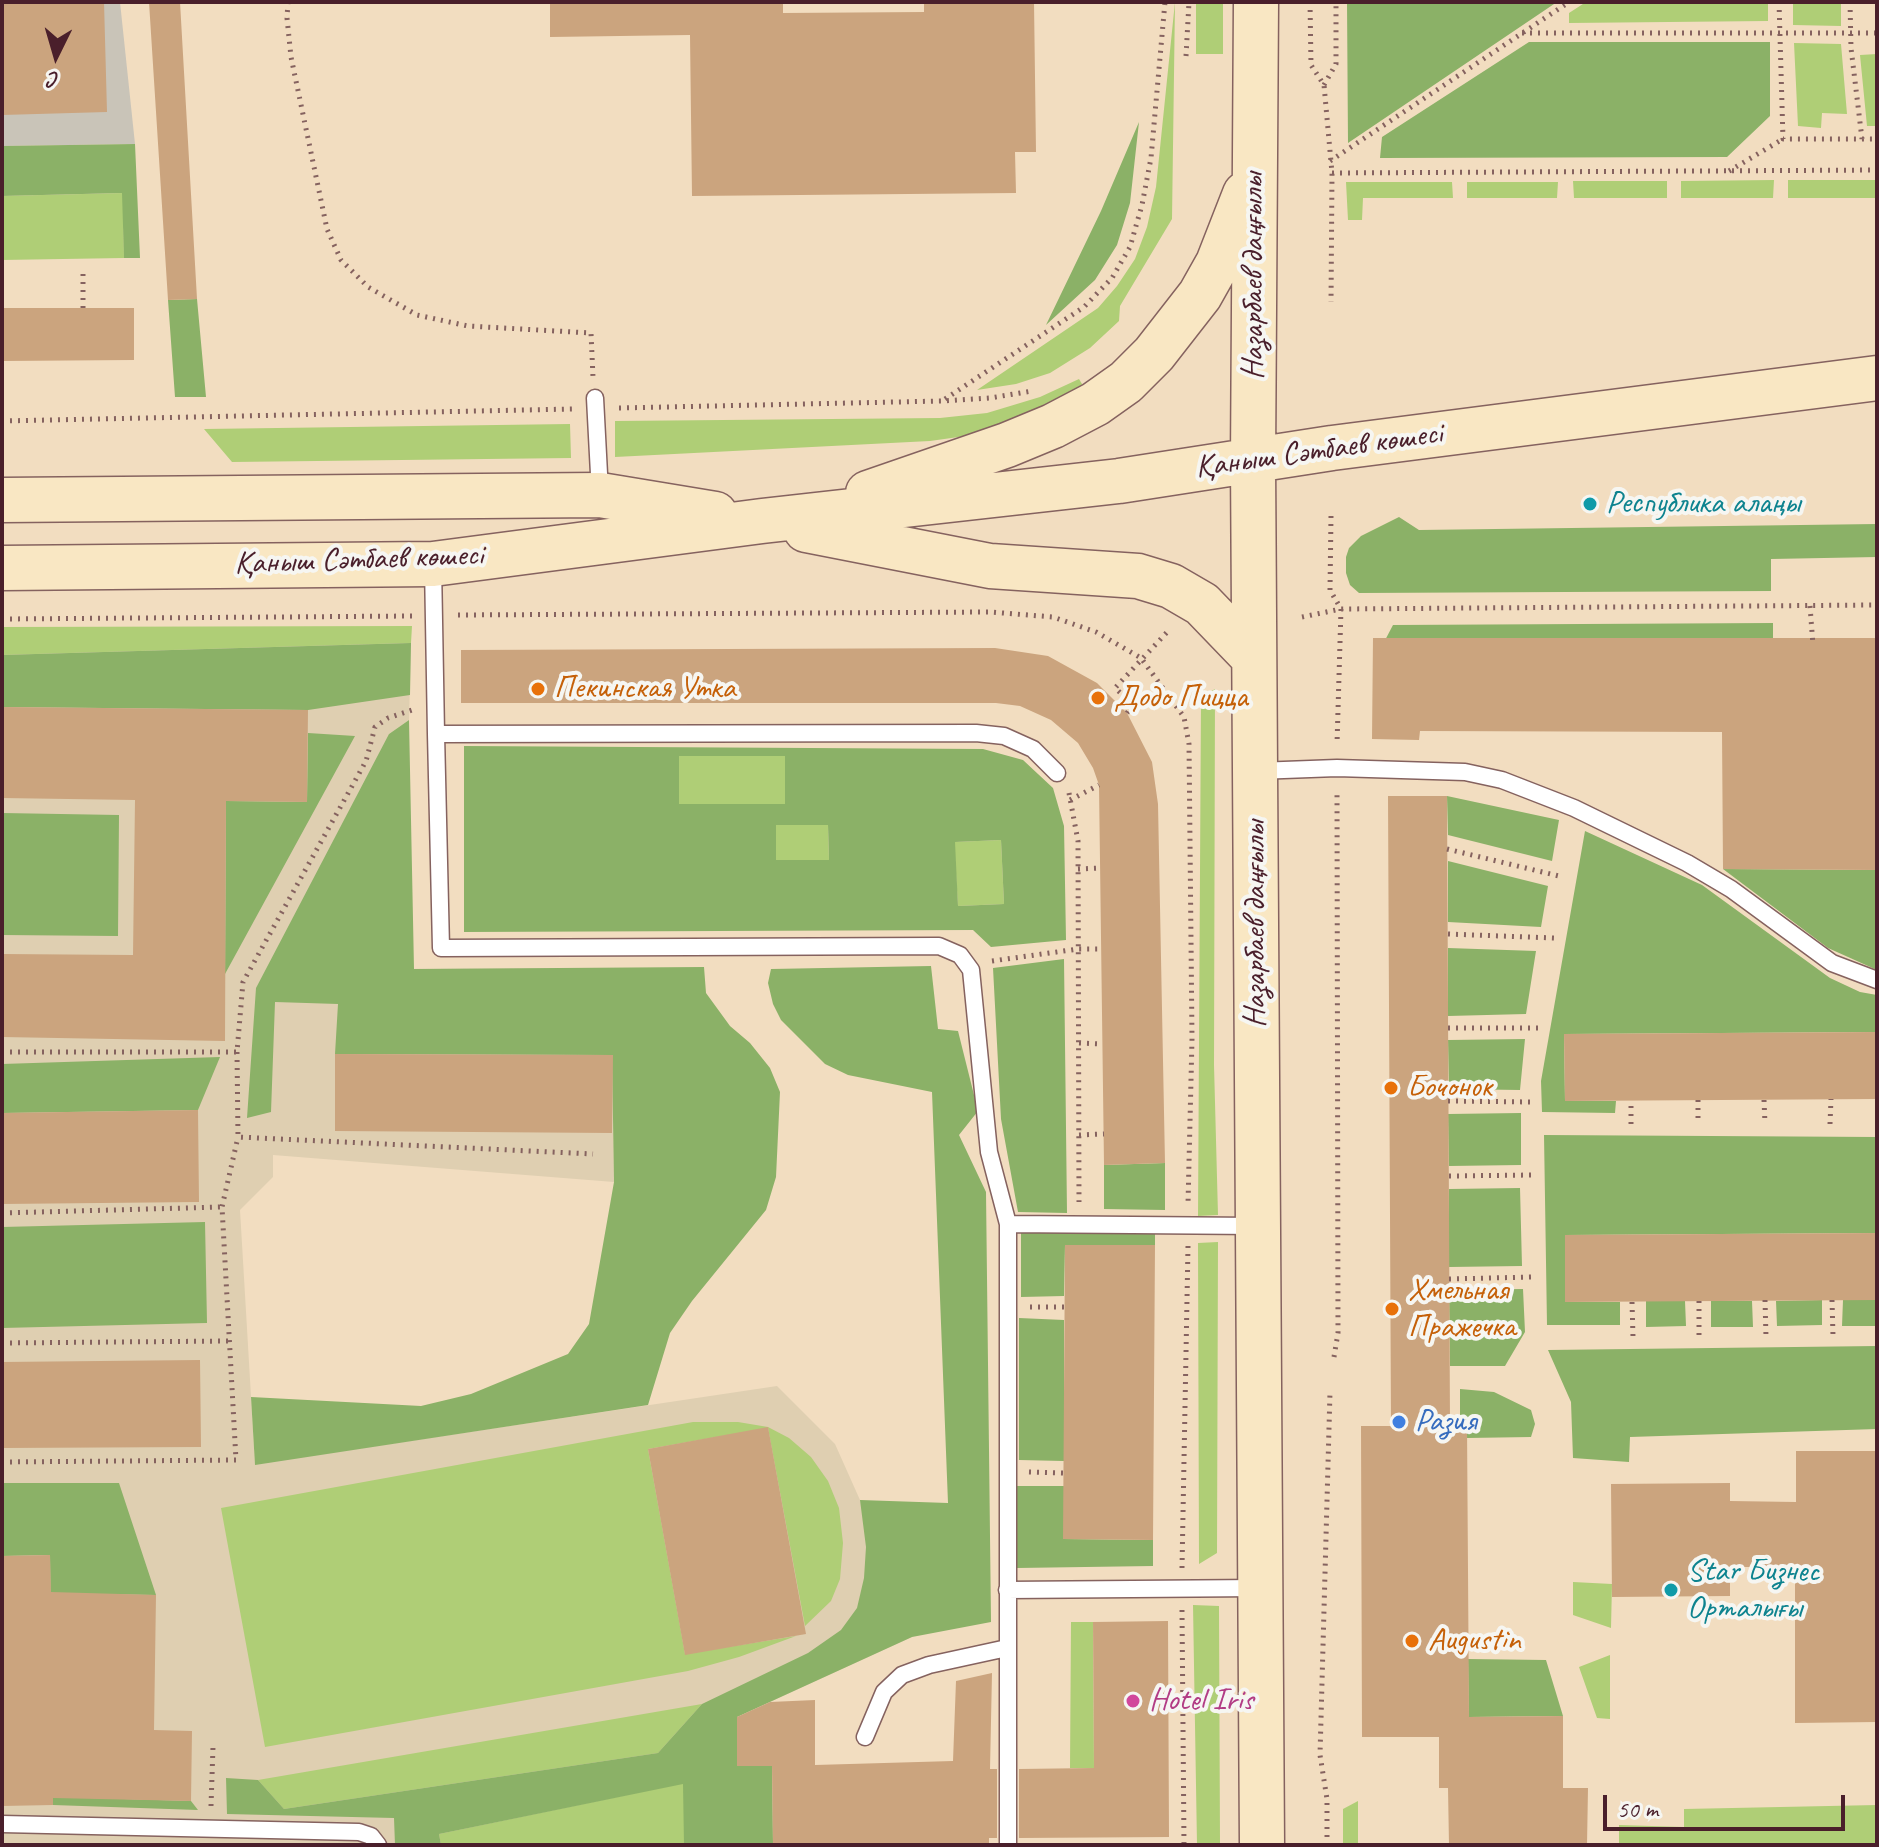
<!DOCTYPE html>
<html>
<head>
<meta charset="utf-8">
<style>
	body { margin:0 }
	#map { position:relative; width:1879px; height:1847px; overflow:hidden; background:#f2ddc0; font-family:Caveat,sans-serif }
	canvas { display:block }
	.frame { position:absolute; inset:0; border:4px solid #4a1f2b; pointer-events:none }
	.north { position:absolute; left:16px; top:16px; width:80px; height:80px; -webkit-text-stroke:6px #f6f6f2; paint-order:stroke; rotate:185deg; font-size:22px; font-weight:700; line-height:32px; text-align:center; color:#4a1f2b }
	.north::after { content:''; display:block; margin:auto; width:28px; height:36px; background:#4a1f2b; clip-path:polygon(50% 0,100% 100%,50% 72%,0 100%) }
	.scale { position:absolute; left:1603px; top:1795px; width:242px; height:36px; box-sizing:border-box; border:4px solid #4a1f2b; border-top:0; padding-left:10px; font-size:24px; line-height:28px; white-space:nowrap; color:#4a1f2b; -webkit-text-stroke:6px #f6f6f2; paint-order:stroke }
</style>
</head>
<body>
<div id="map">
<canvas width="1879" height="1847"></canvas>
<div class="frame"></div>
<div class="north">С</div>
<div class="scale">50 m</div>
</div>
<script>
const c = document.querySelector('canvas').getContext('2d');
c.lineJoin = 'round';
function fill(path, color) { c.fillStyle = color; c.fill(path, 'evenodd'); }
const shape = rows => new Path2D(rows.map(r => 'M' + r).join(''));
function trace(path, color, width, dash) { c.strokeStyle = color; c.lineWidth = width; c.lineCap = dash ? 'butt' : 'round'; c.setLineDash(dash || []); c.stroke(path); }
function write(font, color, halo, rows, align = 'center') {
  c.font = font + ' Caveat,sans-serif'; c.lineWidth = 8; c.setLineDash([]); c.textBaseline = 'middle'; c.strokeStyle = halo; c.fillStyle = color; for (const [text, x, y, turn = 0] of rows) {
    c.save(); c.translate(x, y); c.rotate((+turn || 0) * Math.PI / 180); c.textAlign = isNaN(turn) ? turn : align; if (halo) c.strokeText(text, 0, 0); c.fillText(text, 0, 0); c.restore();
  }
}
fill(shape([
	[411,643,409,720,389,734,387,969,612,968,614,1182,273,1155,273,1177,240,1210,255,1464,777,1386,835,1444,860,1500,912,1637,737,1717,737,1766,772,1766,773,1845,2,1845,2,655]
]), '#dfcfb1');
fill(shape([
	[2,2,120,2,135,144,2,146]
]), '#c9c4b8');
fill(shape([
	[1175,2,1172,219,1120,306,1119,321,1090,348,1050,373,1016,384,977,390,1098,308,1117,286,1135,259,1147,227,1156,187],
	[1196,2,1223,2,1223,54,1196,54],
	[1586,2,1768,2,1768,21,1569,23,1569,13],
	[1793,2,1841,2,1841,26,1793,25],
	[1794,43,1841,44,1847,114,1822,113,1821,128,1798,126],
	[1877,54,1877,126,1867,126,1860,55],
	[1774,180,1773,198,1681,198,1681,181],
	[1788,180,1877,180,1877,198,1788,198],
	[1573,181,1667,181,1667,198,1574,198],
	[1346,182,1452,182,1453,198,1363,198,1362,220,1348,220],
	[1467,182,1558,182,1557,198,1467,198],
	[123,193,124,258,2,260,2,196],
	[1079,379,1088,394,987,433,930,441,615,457,615,421,940,418,987,413,1040,397],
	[570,424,571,458,232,462,204,429],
	[412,626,411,643,2,655,2,627],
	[1215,689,1214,1065,1218,1215,1198,1216,1201,697],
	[679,756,786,756,786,804,679,804],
	[776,825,828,825,829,860,776,860],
	[1001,840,1004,904,958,906,954,842],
	[1218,1242,1217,1553,1199,1564,1198,1243],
	[693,1422,738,1422,768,1427,789,1438,811,1457,828,1481,839,1508,843,1543,840,1579,831,1601,805,1626,768,1428,648,1449,685,1654,796,1636,739,1657,688,1671,265,1747,221,1508],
	[1573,1582,1612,1584,1611,1628,1573,1615],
	[1193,1605,1219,1606,1220,1845,1197,1845],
	[1071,1622,1093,1622,1094,1768,1070,1768],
	[1610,1655,1610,1719,1597,1718,1579,1667],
	[702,1704,658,1753,284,1809,258,1780],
	[684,1783,684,1845,441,1845,439,1834],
	[1358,1801,1358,1845,1343,1845,1343,1809],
	[1877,1805,1877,1845,1619,1845,1619,1825,1684,1827,1684,1809]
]), '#afce76');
fill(shape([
	[1347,2,1557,2,1348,143],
	[1529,42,1770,42,1770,116,1727,157,1380,158,1382,137],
	[1139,122,1130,203,1117,245,1095,280,1046,325,1101,211],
	[135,144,140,258,124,258,122,193,2,196,2,146],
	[197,299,206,397,175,397,168,300],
	[1399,517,1419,530,1877,524,1877,557,1771,559,1771,591,1359,593,1350,585,1346,573,1346,557,1349,548,1361,536],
	[1773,623,1773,646,1382,646,1393,625],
	[411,643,410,695,308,710,2,707,2,655],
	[409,720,414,969,704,967,706,993,730,1026,750,1043,770,1068,780,1092,776,1177,766,1210,692,1301,670,1333,648,1405,255,1465,251,1397,421,1406,471,1394,568,1354,589,1324,614,1182,612,1055,335,1054,338,1004,275,1002,271,1112,247,1118,256,988,389,734],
	[308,733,355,736,225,974,226,801,307,802],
	[464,746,983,749,1023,760,1053,788,1064,826,1066,940,991,947,973,930,464,932],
	[679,756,785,756,785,804,679,804],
	[828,825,829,860,776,860,776,825],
	[1001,840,1004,904,958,906,955,842],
	[1447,796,1559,820,1552,861,1448,835],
	[2,813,119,815,118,936,2,935],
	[1585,831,1702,885,1830,978,1860,992,1877,995,1877,1032,1564,1034,1565,1101,1616,1101,1615,1113,1542,1112,1541,1081],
	[1448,861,1548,886,1541,927,1448,922],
	[1723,869,1877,870,1877,970,1828,948],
	[1448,948,1536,951,1526,1014,1448,1016],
	[1064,959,1067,1213,1018,1212,1001,1119,993,968],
	[931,966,938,1029,958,1031,978,1111,959,1135,986,1192,991,1622,912,1637,737,1717,737,1766,772,1766,773,1845,684,1845,683,1784,439,1834,441,1845,395,1845,394,1818,227,1814,226,1778,258,1780,284,1809,658,1753,702,1704,808,1653,841,1630,857,1608,864,1578,866,1547,860,1500,948,1503,932,1092,848,1075,825,1064,781,1020,773,1004,768,983,771,969],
	[1525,1039,1520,1090,1449,1089,1448,1040],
	[220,1057,198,1110,2,1113,2,1064],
	[1521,1113,1521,1165,1449,1166,1448,1114],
	[1544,1135,1877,1137,1877,1233,1565,1235,1565,1302,1620,1302,1620,1325,1547,1325],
	[1165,1163,1165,1210,1104,1209,1104,1165],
	[1520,1188,1522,1266,1449,1267,1449,1189],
	[205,1222,207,1323,2,1328,2,1227],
	[1021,1230,1155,1234,1155,1245,1065,1245,1064,1296,1021,1297],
	[1523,1289,1525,1332,1505,1366,1450,1366,1449,1290],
	[1822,1300,1822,1325,1777,1326,1776,1301],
	[1843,1300,1877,1300,1877,1326,1842,1326],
	[1646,1301,1685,1301,1686,1326,1646,1327],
	[1711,1301,1752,1301,1753,1327,1711,1327],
	[1019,1318,1064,1320,1064,1461,1019,1460],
	[1877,1346,1877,1429,1630,1437,1629,1462,1573,1458,1571,1402,1548,1350],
	[1460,1389,1494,1392,1531,1410,1535,1424,1531,1437,1467,1438,1467,1426,1460,1425],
	[2,1483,119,1483,156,1595,94,1594,90,1798,191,1801,198,1810,53,1805,50,1555,2,1556],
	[1017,1486,1064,1486,1064,1539,1153,1540,1153,1566,1017,1568],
	[1468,1659,1546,1660,1563,1716,1469,1717]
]), '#8bb167');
fill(shape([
	[2,2,104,2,107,112,2,115],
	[149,2,180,2,197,299,168,300],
	[550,2,783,2,783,13,924,12,924,2,1034,2,1036,152,1015,152,1016,193,692,196,690,35,550,37],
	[2,308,134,308,134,360,2,361],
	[1373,638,1877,638,1877,870,1723,869,1722,732,1420,731,1419,740,1372,739],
	[995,648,1048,656,1097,683,1127,713,1152,762,1158,804,1165,1163,1104,1165,1099,785,1093,768,1078,743,1051,720,1020,706,996,703,461,703,461,650],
	[2,707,308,710,307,802,226,801,225,1041,2,1037,2,954,133,955,135,800,2,798],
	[1388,796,1447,796,1450,1425,1467,1425,1469,1717,1563,1716,1563,1788,1588,1788,1587,1845,1449,1845,1448,1788,1439,1788,1439,1737,1362,1737,1361,1426,1391,1426],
	[1877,1032,1877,1099,1565,1101,1564,1034],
	[335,1054,613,1055,612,1133,335,1131],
	[198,1110,199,1202,2,1204,2,1113],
	[1877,1233,1877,1300,1565,1302,1565,1235],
	[1065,1245,1155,1245,1153,1540,1063,1539],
	[200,1360,201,1447,2,1448,2,1362],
	[768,1427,806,1634,685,1655,648,1449],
	[1796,1451,1877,1451,1877,1722,1795,1723,1795,1567,1730,1567,1730,1596,1612,1597,1611,1484,1730,1483,1730,1501,1796,1502],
	[50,1555,51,1592,156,1595,154,1730,192,1731,191,1801,53,1798,53,1805,2,1806,2,1556],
	[1168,1621,1169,1837,1019,1838,1019,1769,1094,1768,1093,1622],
	[992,1673,990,1769,997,1769,997,1838,989,1838,989,1844,773,1845,772,1766,737,1766,737,1717,770,1702,815,1700,815,1765,953,1761,956,1681]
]), '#cba47e');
const service = shape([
	[595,398,600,493],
	[433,565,436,734,976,733,1004,736,1033,749,1057,773],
	[436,734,441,948,939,946,960,955,971,970,989,1152,1008,1224,1257,1226],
	[1257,771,1337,768,1465,772,1502,780,1574,808,1687,863,1731,889,1832,963,1877,980],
	[1007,1590,1259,1588],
	[865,1737,884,1692,902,1675,929,1665,1007,1648],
	[2,1824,359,1832,371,1836,378,1845],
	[1008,1845,1008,1224]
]);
const secondary = shape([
	[1256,2,1253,462,1262,1845],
	[868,493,1007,445,1053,426,1095,404,1126,382,1154,354,1200,295,1218,263,1245,194],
	[2,500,600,495,715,514],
	[806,530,990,566,1138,576,1171,586,1202,604,1254,658],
	[2,568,433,564,762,521,1119,481,1332,448,1877,378]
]);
trace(service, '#85625f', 19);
trace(secondary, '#85625f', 47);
trace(shape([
	[288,2,287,18,291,57,327,229,341,260,368,287,417,315,468,326,591,333,593,377],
	[1310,2,1311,65,1324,85,1332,173,1331,302],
	[1779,2,1783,139,1877,139],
	[1850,2,1851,48,1862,139],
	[1522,33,1877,33],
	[1186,56,1189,2],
	[1324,85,1336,64,1336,2],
	[1330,161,1569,2],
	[1729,171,1783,139],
	[1332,173,1877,170],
	[83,308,83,272],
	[945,399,1084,307,1112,278,1130,247,1142,205,1151,158,1165,2],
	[619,408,942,401,990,398,1032,391],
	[2,421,573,409],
	[1331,516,1330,590,1341,609,1337,744],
	[1810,606,1813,645],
	[458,615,990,612,1053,617,1096,632,1141,658,1184,717,1189,744,1192,1039,1188,1204],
	[1302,617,1341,609,1877,605],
	[2,619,412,616],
	[1127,713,1129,710,1124,696,1115,688,1170,629],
	[1069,793,1078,841,1079,1202],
	[1070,800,1099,785],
	[1447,849,1563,877],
	[1078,869,1101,868],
	[1448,934,1554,938],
	[992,961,1078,949,1102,949],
	[1448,1028,1540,1028],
	[1079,1043,1103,1044],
	[2,1052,237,1052,243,982,366,761,375,727,388,718,412,710],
	[237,1052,238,1137,593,1154],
	[1698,1100,1698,1124],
	[1764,1100,1765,1124],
	[1448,1101,1532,1102],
	[1631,1124,1631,1101],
	[1830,1124,1831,1099],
	[1079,1135,1104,1134],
	[1449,1176,1532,1175],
	[2,1213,222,1207],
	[1449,1279,1533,1277],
	[1765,1300,1766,1337],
	[1832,1300,1833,1336],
	[1699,1301,1699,1337],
	[1632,1302,1633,1337],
	[1030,1307,1065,1307],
	[2,1343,229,1341],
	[1334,1357,1338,1333,1337,790],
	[2,1462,236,1460,222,1207,238,1137],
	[1029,1472,1063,1473],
	[1182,1568,1188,1246],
	[1182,1610,1184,1845],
	[211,1806,213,1747],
	[1327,1845,1327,1799,1320,1755,1330,1392]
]), '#85625f', 5, [2, 6]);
trace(service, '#fff', 16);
trace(secondary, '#f9e7c3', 44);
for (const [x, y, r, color] of [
	[1590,504,8,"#0f9aa8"],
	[538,689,8,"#e8710a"],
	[1098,698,8,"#e8710a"],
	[1391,1088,8,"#e8710a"],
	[1392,1309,8,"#e8710a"],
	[1399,1422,8,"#3f7fe0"],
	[1671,1590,8,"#0f9aa8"],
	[1412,1641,8,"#e8710a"],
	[1133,1701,8,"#d1479c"]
]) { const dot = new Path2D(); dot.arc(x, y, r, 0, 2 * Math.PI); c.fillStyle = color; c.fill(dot); trace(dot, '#f6f6f2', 3); }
write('32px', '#4a1f2b', '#f6f6f2', [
	["Назарбаев даңғылы",1254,276,-90],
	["Қаныш Сәтбаев көшесі",1319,451,-8],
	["Қаныш Сәтбаев көшесі",359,560,-2],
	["Назарбаев даңғылы",1256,924,-90]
]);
write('32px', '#0d838f', '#f6f6f2', [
	["Республика алаңы",1606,504],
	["Star Бизнес",1687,1572],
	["Орталығы",1687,1609]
], 'left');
write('32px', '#c56008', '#f6f6f2', [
	["Пекинская Утка",554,689],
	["Додо Пицца",1114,698],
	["Бочонок",1407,1088],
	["Хмельная",1408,1291],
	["Пражечка",1408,1328],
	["Augustin",1428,1641]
], 'left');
write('32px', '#366cbe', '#f6f6f2', [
	["Разия",1415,1422]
], 'left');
write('32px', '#b23c85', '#f6f6f2', [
	["Hotel Iris",1149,1701]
], 'left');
</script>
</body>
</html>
